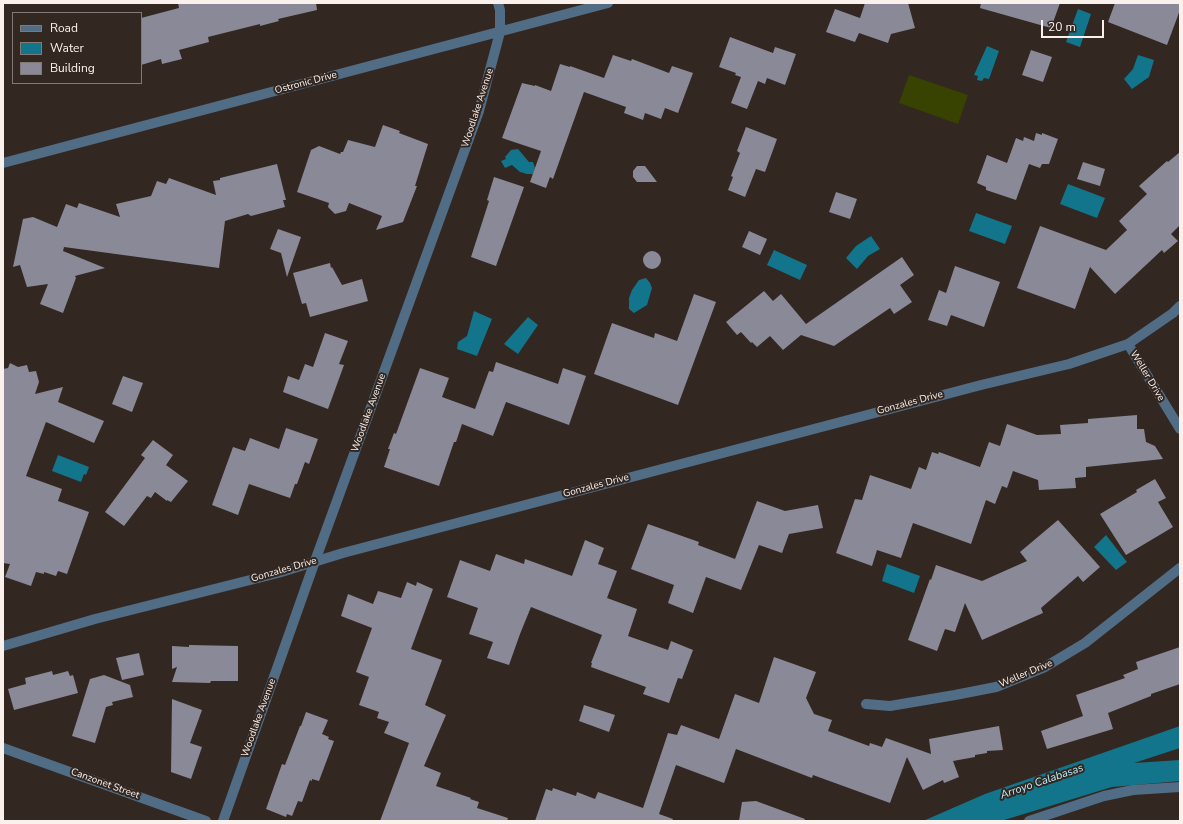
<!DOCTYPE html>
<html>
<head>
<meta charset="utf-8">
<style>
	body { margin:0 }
	#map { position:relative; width:1183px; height:824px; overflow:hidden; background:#332721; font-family:"Nunito Sans",sans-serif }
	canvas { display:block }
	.frame { position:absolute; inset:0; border:4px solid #faf1ed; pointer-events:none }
	.legend { position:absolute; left:12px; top:12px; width:130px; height:72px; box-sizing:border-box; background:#332721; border:1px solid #837873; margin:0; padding:5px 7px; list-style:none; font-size:12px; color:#faf1ed }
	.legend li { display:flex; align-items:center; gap:8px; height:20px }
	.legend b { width:20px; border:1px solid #837873 }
	.scale { position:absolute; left:1041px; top:20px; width:63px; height:18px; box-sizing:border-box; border:2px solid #faf1ed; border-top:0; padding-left:5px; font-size:12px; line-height:14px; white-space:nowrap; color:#faf1ed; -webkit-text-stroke:3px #332721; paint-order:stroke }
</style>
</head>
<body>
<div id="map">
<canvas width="1183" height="824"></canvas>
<div class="frame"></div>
<ul class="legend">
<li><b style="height:5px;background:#516d85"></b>Road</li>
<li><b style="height:11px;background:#12758b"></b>Water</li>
<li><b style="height:11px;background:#8a8997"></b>Building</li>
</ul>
<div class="scale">20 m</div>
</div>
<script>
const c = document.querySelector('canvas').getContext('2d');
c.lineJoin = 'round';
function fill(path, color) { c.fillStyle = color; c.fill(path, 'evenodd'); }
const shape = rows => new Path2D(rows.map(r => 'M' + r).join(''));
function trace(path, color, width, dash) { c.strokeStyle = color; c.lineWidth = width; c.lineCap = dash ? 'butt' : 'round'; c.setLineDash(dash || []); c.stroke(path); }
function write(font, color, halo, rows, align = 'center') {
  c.font = font + ' "Nunito Sans",sans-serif'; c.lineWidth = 4; c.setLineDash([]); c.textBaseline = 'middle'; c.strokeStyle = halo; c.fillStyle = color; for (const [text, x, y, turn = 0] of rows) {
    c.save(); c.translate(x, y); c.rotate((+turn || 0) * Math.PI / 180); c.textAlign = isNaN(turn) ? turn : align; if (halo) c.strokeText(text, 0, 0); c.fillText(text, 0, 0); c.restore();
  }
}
fill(shape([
	[909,75,968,95,958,124,899,103]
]), '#384201');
fill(shape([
	[1078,9,1091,14,1080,47,1066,42],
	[987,46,999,51,989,79,984,78,982,81,977,80,978,76,974,75],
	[1138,55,1154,60,1149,77,1132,89,1124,79,1133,69],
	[518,149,529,162,533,162,535,168,533,174,527,174,520,172,512,165,505,168,501,161,506,159,505,157,511,150],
	[1068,184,1105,198,1097,218,1060,204],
	[976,213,1012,226,1005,244,969,231],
	[871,236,880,249,868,256,857,269,846,258,856,246],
	[774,250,807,265,800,280,767,265],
	[646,278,650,283,652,288,647,305,634,313,629,309,629,298,632,290,639,280],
	[474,311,492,319,477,356,457,349,458,342,467,336],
	[528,317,538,325,518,354,504,344],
	[58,455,89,467,86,475,84,474,81,482,52,471],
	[1106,535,1127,562,1116,570,1094,547],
	[887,564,920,576,914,593,882,581],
	[1180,726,1180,748,1134,763,1180,760,1180,781,1112,787,1001,821,923,821,985,794]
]), '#12758b');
fill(shape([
	[178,3,316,3,317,10,278,19,279,21,260,26,260,24,208,37,209,42,179,50,182,59,162,64,161,59,141,65,141,18,179,8],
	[865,3,874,4,879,3,908,3,915,28,891,34,888,43,859,33,855,42,826,32,835,9,860,18],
	[981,3,1060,3,1051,28,980,8],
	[1115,3,1180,3,1180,10,1167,45,1108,22],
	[730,37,773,53,775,47,796,54,785,85,767,78,765,84,758,81,747,109,731,103,741,77,735,75,736,73,719,67],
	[1031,50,1052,57,1043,82,1022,75],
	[613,55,631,61,632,59,669,73,672,66,693,73,678,113,665,108,661,119,645,113,643,120,624,113,626,107,584,92,553,179,550,177,546,188,530,182,541,151,502,138,522,83,535,86,535,85,551,91,560,64,570,67,570,66,604,78],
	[383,125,400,131,399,133,428,144,415,186,417,186,403,222,376,230,382,216,349,203,346,211,335,214,328,207,329,203,297,192,311,150,319,146,340,154,341,152,343,152,348,140,375,147],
	[746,127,777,139,765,172,756,169,745,197,728,190,733,177,731,176,740,153,737,151],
	[1036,133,1042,135,1042,133,1058,139,1049,164,1042,164,1040,168,1029,164,1016,200,986,190,986,187,977,183,987,155,1007,163,1016,138,1023,141,1024,137,1034,141],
	[1180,152,1180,225,1171,234,1178,241,1164,253,1162,250,1115,294,1090,267,1075,309,1017,288,1040,226,1106,250,1127,230,1119,221,1147,194,1139,186,1167,161,1168,162],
	[1083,162,1105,169,1100,186,1077,179],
	[277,164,286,200,283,200,285,207,251,216,248,214,225,221,219,268,64,247,63,251,105,268,75,276,76,278,63,313,40,304,48,284,27,287,20,265,13,267,23,219,33,217,57,227,66,204,77,208,79,203,120,217,116,204,151,196,157,181,166,184,169,178,216,195,213,181,220,180,220,178],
	[637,166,645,166,657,182,637,182,633,177,633,171],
	[494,177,524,187,496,266,471,257,489,201,487,200],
	[836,192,857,199,850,219,829,212],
	[278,229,301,237,287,277,281,253,270,249],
	[749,231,767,239,760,255,742,247],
	'643 260a9 9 0 1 1 18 0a9 9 0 1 1-18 0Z',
	[902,257,914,275,900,285,912,302,894,314,890,308,834,346,801,335,783,350,770,336,757,347,752,342,751,343,741,332,737,335,726,322,764,291,773,301,781,294,806,324],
	[330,263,331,268,332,267,342,285,362,279,368,301,310,317,306,303,302,304,293,273],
	[955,266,1000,282,984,327,951,315,947,326,928,320,939,290,946,293],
	[694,294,716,302,678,405,594,374,612,323,654,338,655,333,677,341],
	[325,333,348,341,339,364,344,365,328,409,283,392,288,376,299,380,305,364,313,367],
	[496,362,558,384,563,368,586,376,569,425,506,402,493,436,462,424,456,442,454,442,439,486,384,467,390,449,388,449,394,433,396,434,420,368,449,378,442,397,475,409,489,371,493,372],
	[10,363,18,367,27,365,29,372,36,371,39,382,35,394,63,387,58,402,104,421,94,443,46,422,26,476,62,489,58,501,89,512,67,574,58,571,56,576,44,572,44,574,36,572,31,586,5,577,10,564,3,563,3,369,8,368],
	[123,376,143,383,132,412,112,404],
	[1137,415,1137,429,1144,429,1146,442,1155,446,1163,459,1086,467,1086,477,1075,478,1076,488,1039,490,1038,480,1013,471,1007,488,1002,486,995,504,986,500,971,544,913,523,901,558,877,550,872,566,836,553,855,499,862,500,870,475,911,489,919,467,926,470,932,452,938,454,939,452,980,467,989,442,1000,446,1007,424,1037,435,1061,434,1060,425,1088,423,1088,419],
	[286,428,318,439,309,464,305,462,297,484,295,484,290,498,249,484,238,515,212,505,233,447,245,451,250,438,279,449],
	[153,440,173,455,166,465,188,481,171,502,167,500,167,501,155,492,151,498,147,496,124,526,105,512,145,458,141,455],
	[1155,479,1166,498,1158,502,1173,527,1126,555,1100,514,1137,492,1136,490],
	[757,501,785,511,818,505,823,528,789,534,782,553,759,545,741,590,706,577,693,613,668,603,674,585,631,569,648,524,699,542,698,545,735,559],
	[1058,520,1100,567,1083,582,1078,576,1041,608,1043,613,982,640,965,603,955,632,945,629,937,651,908,640,930,579,931,580,936,565,982,581,1027,561,1020,552],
	[585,540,604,548,598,564,617,571,607,598,637,609,628,636,668,650,671,641,693,650,682,679,678,678,669,703,643,694,646,687,591,667,592,663,591,663,602,635,531,607,520,634,509,665,487,658,493,642,469,634,478,608,447,597,460,560,490,571,496,554,524,564,525,559,572,576],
	[407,582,416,586,417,582,433,589,411,649,442,660,425,705,446,715,424,766,441,773,436,786,471,798,470,799,479,802,477,808,508,818,507,821,380,821,409,743,384,733,389,722,377,718,379,712,359,705,369,677,356,672,372,628,341,616,348,594,373,604,378,591,401,598],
	[189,645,238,646,238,681,211,681,210,683,172,682,177,667,172,669,172,646,189,647],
	[1180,647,1180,684,1151,694,1151,696,1108,713,1113,729,1047,749,1041,731,1083,716,1076,695,1125,678,1123,675,1138,669,1136,662],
	[139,653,144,675,122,680,116,658],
	[774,657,816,672,806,698,814,714,832,720,828,731,869,746,870,743,882,747,886,738,931,754,929,739,999,726,1003,750,987,751,987,753,975,755,975,757,953,761,959,777,944,783,943,780,923,790,907,757,890,803,813,775,812,778,736,749,724,783,676,765,659,814,673,819,672,821,535,821,546,789,552,791,553,788,576,796,577,792,595,799,598,792,643,808,668,733,677,735,681,725,719,739,735,694,759,703],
	[52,671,53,675,68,671,70,676,73,675,78,693,14,710,8,689,26,684,25,678],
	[104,675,130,685,133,697,112,702,113,705,106,707,95,743,72,736,90,679],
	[172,699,202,710,190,743,202,747,191,779,171,772],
	[584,705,615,715,609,732,579,721],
	[306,712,328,720,322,734,329,737,328,739,334,741,319,781,312,779,312,781,310,780,302,802,298,801,292,816,287,814,286,817,266,809,282,764,285,765,300,726,301,726],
	[756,801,805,819,804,821,739,821,742,802]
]), '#8a8997');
trace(shape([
	[1029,821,1104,796,1133,790,1180,787]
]), '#516d85', 10);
trace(shape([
	[3,163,608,3],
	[1128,344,1180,429],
	[3,646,95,619,278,573,343,553,981,385,1069,364,1128,344,1173,313,1180,306],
	[866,704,890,706,955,695,996,687,1045,667,1085,643,1180,568],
	[3,748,206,821]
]), '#516d85', 10);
trace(shape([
	[223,821,315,561,479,111,500,32,500,10,498,3]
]), '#516d85', 10);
write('10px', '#faf1ed', '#332721', [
	["Ostronic Drive",306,83,-15],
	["Woodlake Avenue",478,108,-72],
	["Weller Drive",1147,376,59],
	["Gonzales Drive",910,403,-15],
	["Woodlake Avenue",369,413,-70],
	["Gonzales Drive",596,486,-15],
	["Gonzales Drive",284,570,-16],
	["Weller Drive",1026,674,-23],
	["Woodlake Avenue",259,718,-70],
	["Canzonet Street",105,784,20]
]);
write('italic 11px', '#baedfd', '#332721', [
	["Arroyo Calabasas",1042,782,-19]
]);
</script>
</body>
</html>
